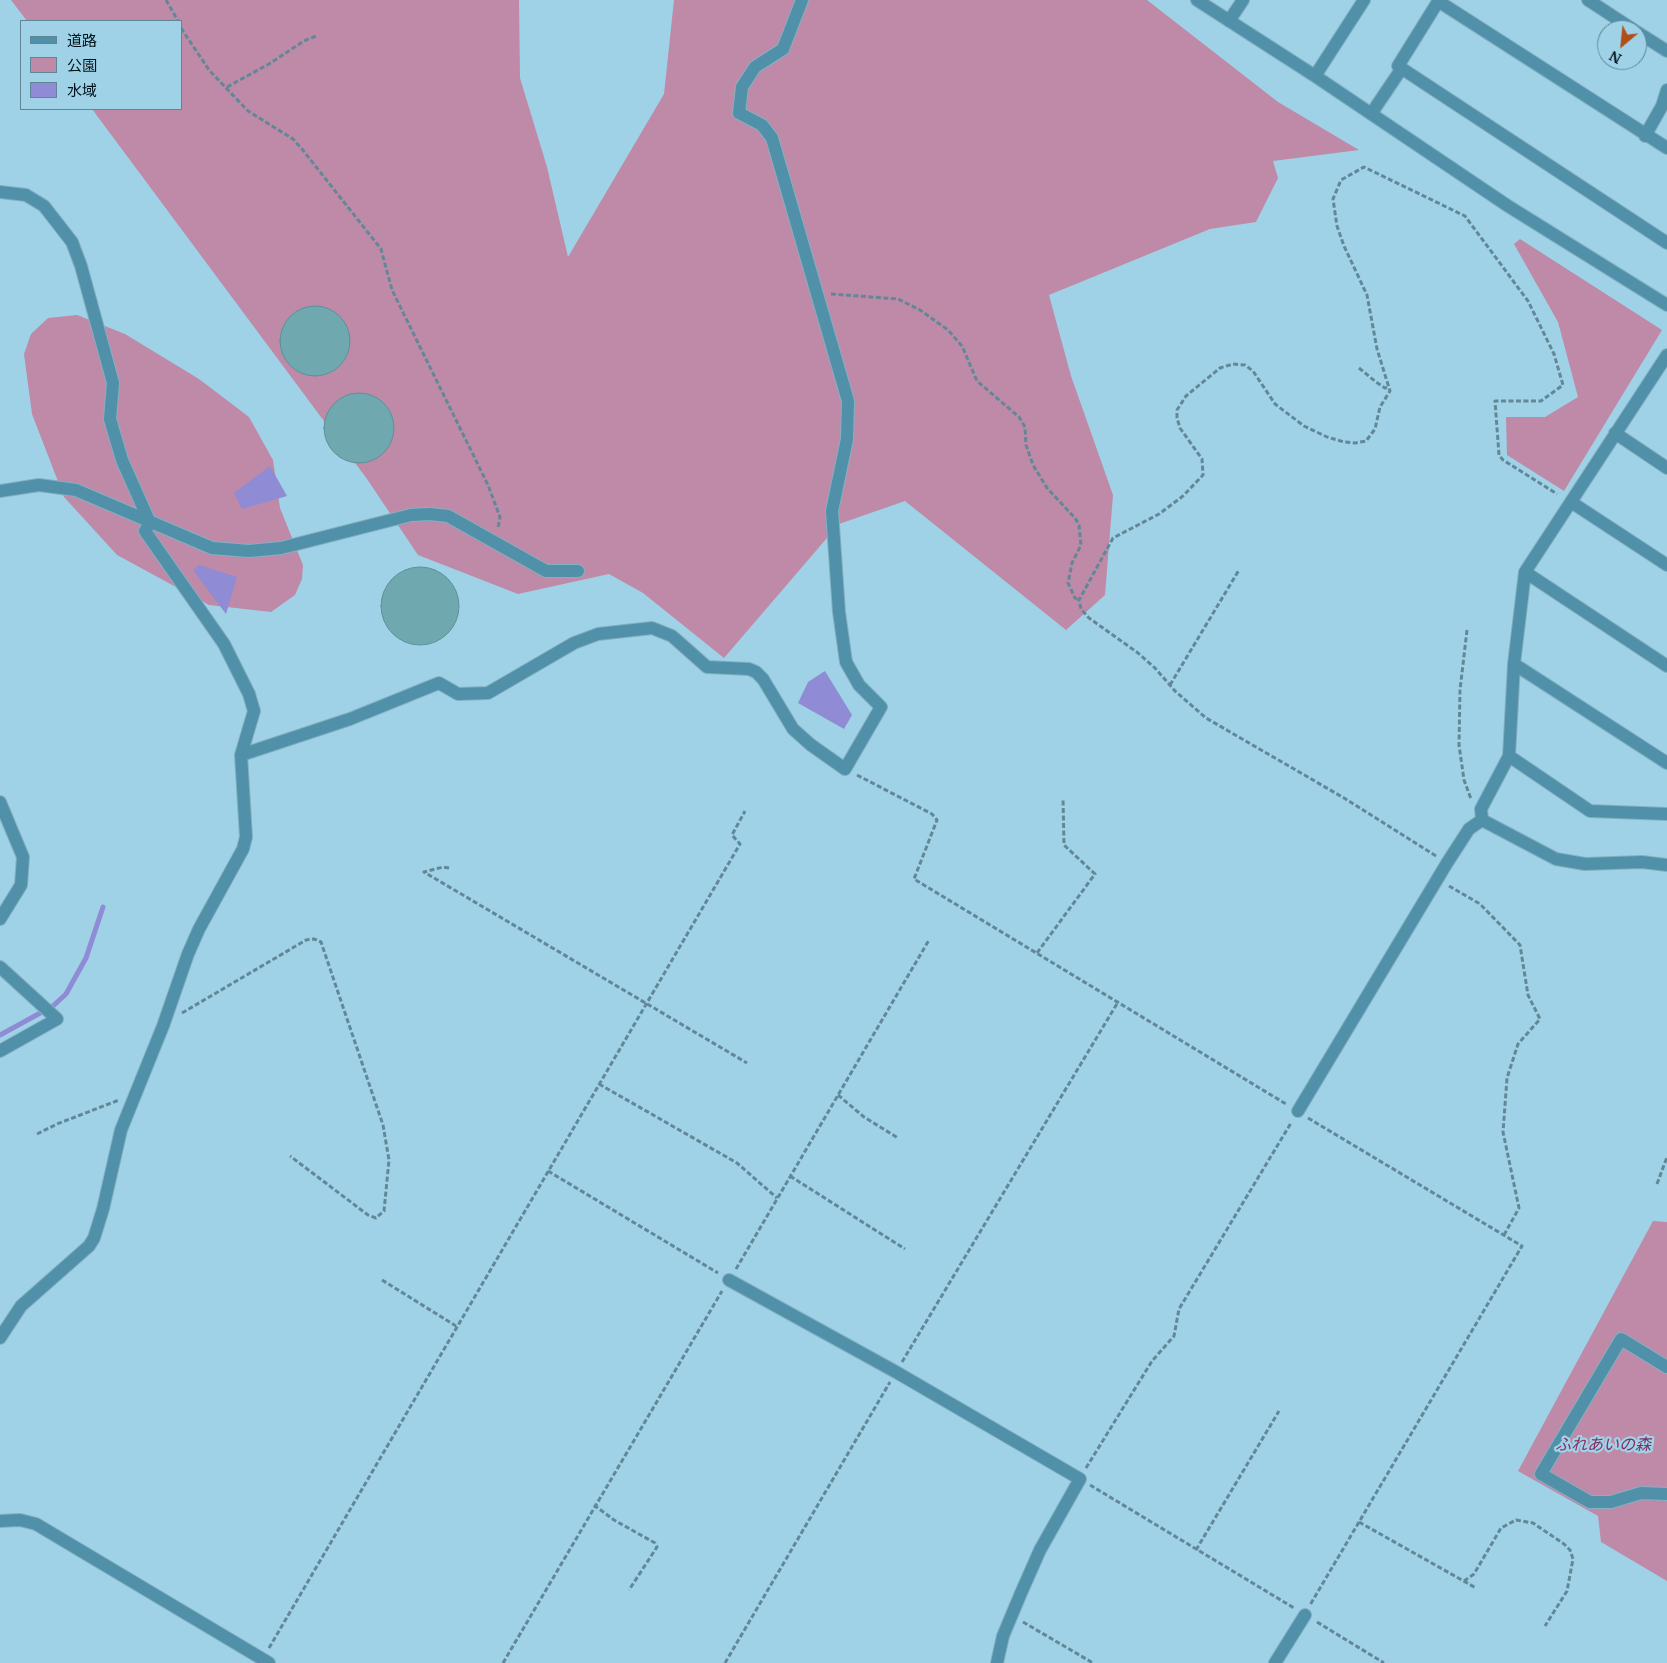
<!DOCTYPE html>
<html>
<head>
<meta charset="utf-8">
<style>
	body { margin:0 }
	#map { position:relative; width:1667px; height:1663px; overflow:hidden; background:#9fd2e7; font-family:Merriweather,"Noto Sans JP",serif }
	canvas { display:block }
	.legend { position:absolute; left:20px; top:20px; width:162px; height:90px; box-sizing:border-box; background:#9fd2e7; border:1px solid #608695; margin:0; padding:6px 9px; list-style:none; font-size:15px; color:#02131b }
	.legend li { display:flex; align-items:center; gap:10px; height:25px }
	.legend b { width:25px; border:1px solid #608695 }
	.north { position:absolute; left:1597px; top:20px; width:50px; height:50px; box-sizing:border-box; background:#9fd2e7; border:1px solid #608695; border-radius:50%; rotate:208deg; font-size:14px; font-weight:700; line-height:20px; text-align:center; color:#02131b }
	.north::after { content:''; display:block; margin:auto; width:18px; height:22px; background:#b24f16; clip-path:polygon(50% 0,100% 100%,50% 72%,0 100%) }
</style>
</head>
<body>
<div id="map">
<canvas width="1667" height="1663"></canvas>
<ul class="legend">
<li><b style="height:6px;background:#5190a9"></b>道路</li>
<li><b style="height:14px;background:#bf8aa7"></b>公園</li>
<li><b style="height:14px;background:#8f8bd4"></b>水域</li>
</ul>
<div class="north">N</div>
</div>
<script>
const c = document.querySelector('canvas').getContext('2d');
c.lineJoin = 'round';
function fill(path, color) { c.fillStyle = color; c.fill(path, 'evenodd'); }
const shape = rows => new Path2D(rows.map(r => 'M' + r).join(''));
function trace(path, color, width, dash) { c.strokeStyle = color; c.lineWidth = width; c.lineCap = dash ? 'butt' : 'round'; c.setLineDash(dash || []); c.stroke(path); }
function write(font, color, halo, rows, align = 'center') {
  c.font = font + ' Merriweather,"Noto Sans JP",serif'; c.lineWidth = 4.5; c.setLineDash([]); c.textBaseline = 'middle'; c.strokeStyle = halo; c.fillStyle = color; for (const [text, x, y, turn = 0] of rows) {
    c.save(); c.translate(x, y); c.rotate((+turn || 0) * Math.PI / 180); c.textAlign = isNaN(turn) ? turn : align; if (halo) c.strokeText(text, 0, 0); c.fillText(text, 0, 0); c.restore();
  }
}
fill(shape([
	[11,0,519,0,520,78,547,167,568,257,664,94,674,0,1147,0,1278,102,1359,150,1273,161,1278,178,1256,222,1210,229,1049,295,1071,376,1113,495,1105,595,1066,630,905,501,839,524,724,658,643,593,609,574,518,594,418,555,367,479,92,109,181,109,181,21,27,21],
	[1520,239,1662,330,1564,491,1507,455,1506,417,1545,417,1578,397,1558,322,1514,244],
	[77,315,125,334,199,379,249,417,273,460,280,508,303,565,302,579,295,595,271,612,209,605,117,555,64,497,32,414,24,354,31,334,48,318],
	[1653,1221,1667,1222,1667,1581,1601,1542,1598,1516,1518,1471]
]), '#bf8aa7');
fill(shape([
	[270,466,287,496,242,509,234,493],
	[199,565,237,577,226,614,193,570],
	[825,671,852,715,844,729,798,703,808,682]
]), '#8f8bd4');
trace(shape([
	[0,1035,53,1006,66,994,86,958,103,907]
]), '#8f8bd4', 5);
const building = shape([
	'280 341a35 35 0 1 1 70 0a35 35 0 1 1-70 0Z',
	'324 428a35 35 0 1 1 70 0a35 35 0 1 1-70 0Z',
	'381 606a39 39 0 1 1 78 0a39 39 0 1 1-78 0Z'
]);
fill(building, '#6fa8af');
trace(building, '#5a9299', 1);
const minor = shape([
	[1197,0,1315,76,1508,206,1667,305],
	[1439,0,1398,66,1667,243],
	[1588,0,1634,30],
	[1438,1,1667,148],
	[1229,21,1243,0],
	[1637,32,1667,51],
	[1315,76,1364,0],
	[1371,114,1402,68],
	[1645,136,1662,106,1667,90],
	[0,192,26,195,44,206,72,242,81,266,113,383,110,419,122,460,150,523],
	[1615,433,1667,468],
	[0,491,39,485,76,490,212,548,249,551,281,548,411,515,430,514,448,516,546,571,578,571],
	[1571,502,1667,565],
	[1525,572,1667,666],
	[1514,664,1667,763],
	[241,755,350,719,439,683,458,694,488,693,574,643,598,634,652,628,672,636,707,667,749,669,756,672,763,679,793,729,811,745,845,769,881,707,859,685,846,662,839,612,832,511,847,439,848,401,772,138,762,125,739,113,742,87,755,67,783,49,802,0],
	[1509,756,1590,811,1667,814],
	[0,802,23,857,21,885,0,919],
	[1482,820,1481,809,1509,756,1514,664,1525,572,1667,355],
	[0,967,57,1019,0,1051],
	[1298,1111,1447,863,1469,829,1482,820,1556,859,1585,864,1642,862,1667,865],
	[729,1280,896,1372,1080,1479,1040,1550,1021,1593,1003,1636,997,1663],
	[0,1338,21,1306,89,1246,94,1238,103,1209,121,1130,163,1026,188,954,199,929,243,849,246,837,241,755,254,711,249,694,224,644,145,531,150,523],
	[1667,1367,1621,1339,1541,1474,1590,1502,1611,1502,1641,1493,1667,1494],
	[0,1521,20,1520,36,1524,269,1663],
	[1275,1663,1305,1615]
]);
trace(minor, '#83b0c2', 14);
trace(shape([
	[166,0,178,21],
	[181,28,209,70,248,111,293,139,302,149,381,249,392,290,488,485,500,517,498,528],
	[227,87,269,64,304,41,316,36],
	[831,294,898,299,920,310,948,330,962,346,977,381,1019,417,1025,427,1026,445,1033,465,1047,488,1075,518,1079,525,1081,545,1072,563,1068,583,1075,598,1079,600],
	[1359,368,1376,382,1385,388,1389,387],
	[1467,630,1460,690,1459,745,1464,780,1471,799],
	[1170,685,1239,570],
	[857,775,932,814,937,820,914,879,1286,1104],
	[1436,856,1344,798,1206,718,1175,691,1155,668,1138,653,1089,618,1081,609,1079,600,1113,538,1159,514,1183,496,1203,475,1202,459,1180,428,1177,418,1177,410,1186,396,1220,368,1233,364,1245,365,1253,371,1275,404,1304,426,1327,437,1344,442,1355,443,1366,441,1375,429,1380,407,1390,391,1377,349,1367,295,1344,246,1337,226,1333,199,1341,180,1364,167,1465,216,1528,301,1554,354,1563,385,1541,401,1495,401,1499,455,1503,460,1557,494],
	[449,868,443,867,424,872,747,1063],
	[1449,886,1480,904,1520,945,1528,995,1540,1019,1518,1044,1507,1078,1503,1132,1519,1208,1504,1235],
	[1037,953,1095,874,1064,845,1063,798],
	[182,1013,306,940,314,939,321,942,383,1125,389,1160,384,1211,376,1218,368,1215,290,1156],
	[599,1084,737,1163,777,1198],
	[838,1095,864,1117,898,1138],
	[1308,1118,1522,1246,1310,1605],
	[37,1134,57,1124,119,1100],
	[548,1171,718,1273],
	[790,1176,905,1249],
	[1657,1184,1667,1157],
	[736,1269,929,940],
	[382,1280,456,1326],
	[902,1362,1118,1002],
	[1086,1468,1152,1361,1174,1336,1179,1309,1291,1123],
	[1090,1485,1294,1608],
	[594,1505,614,1520,655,1543,657,1547,629,1590],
	[1359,1522,1476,1588],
	[1196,1550,1279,1411],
	[1464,1581,1474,1574,1501,1528,1516,1520,1533,1523,1564,1544,1570,1550,1573,1559,1567,1591,1545,1626],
	[1023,1622,1093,1663],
	[1317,1622,1384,1663],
	[269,1648,740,844,732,835,745,811],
	[503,1663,722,1291],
	[725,1663,890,1382]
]), '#628898', 3, [5, 2.5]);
trace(minor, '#5190a9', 12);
write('italic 16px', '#872e65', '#9fd2e7', [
	["ふれあいの森",1603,1445]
]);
</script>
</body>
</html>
